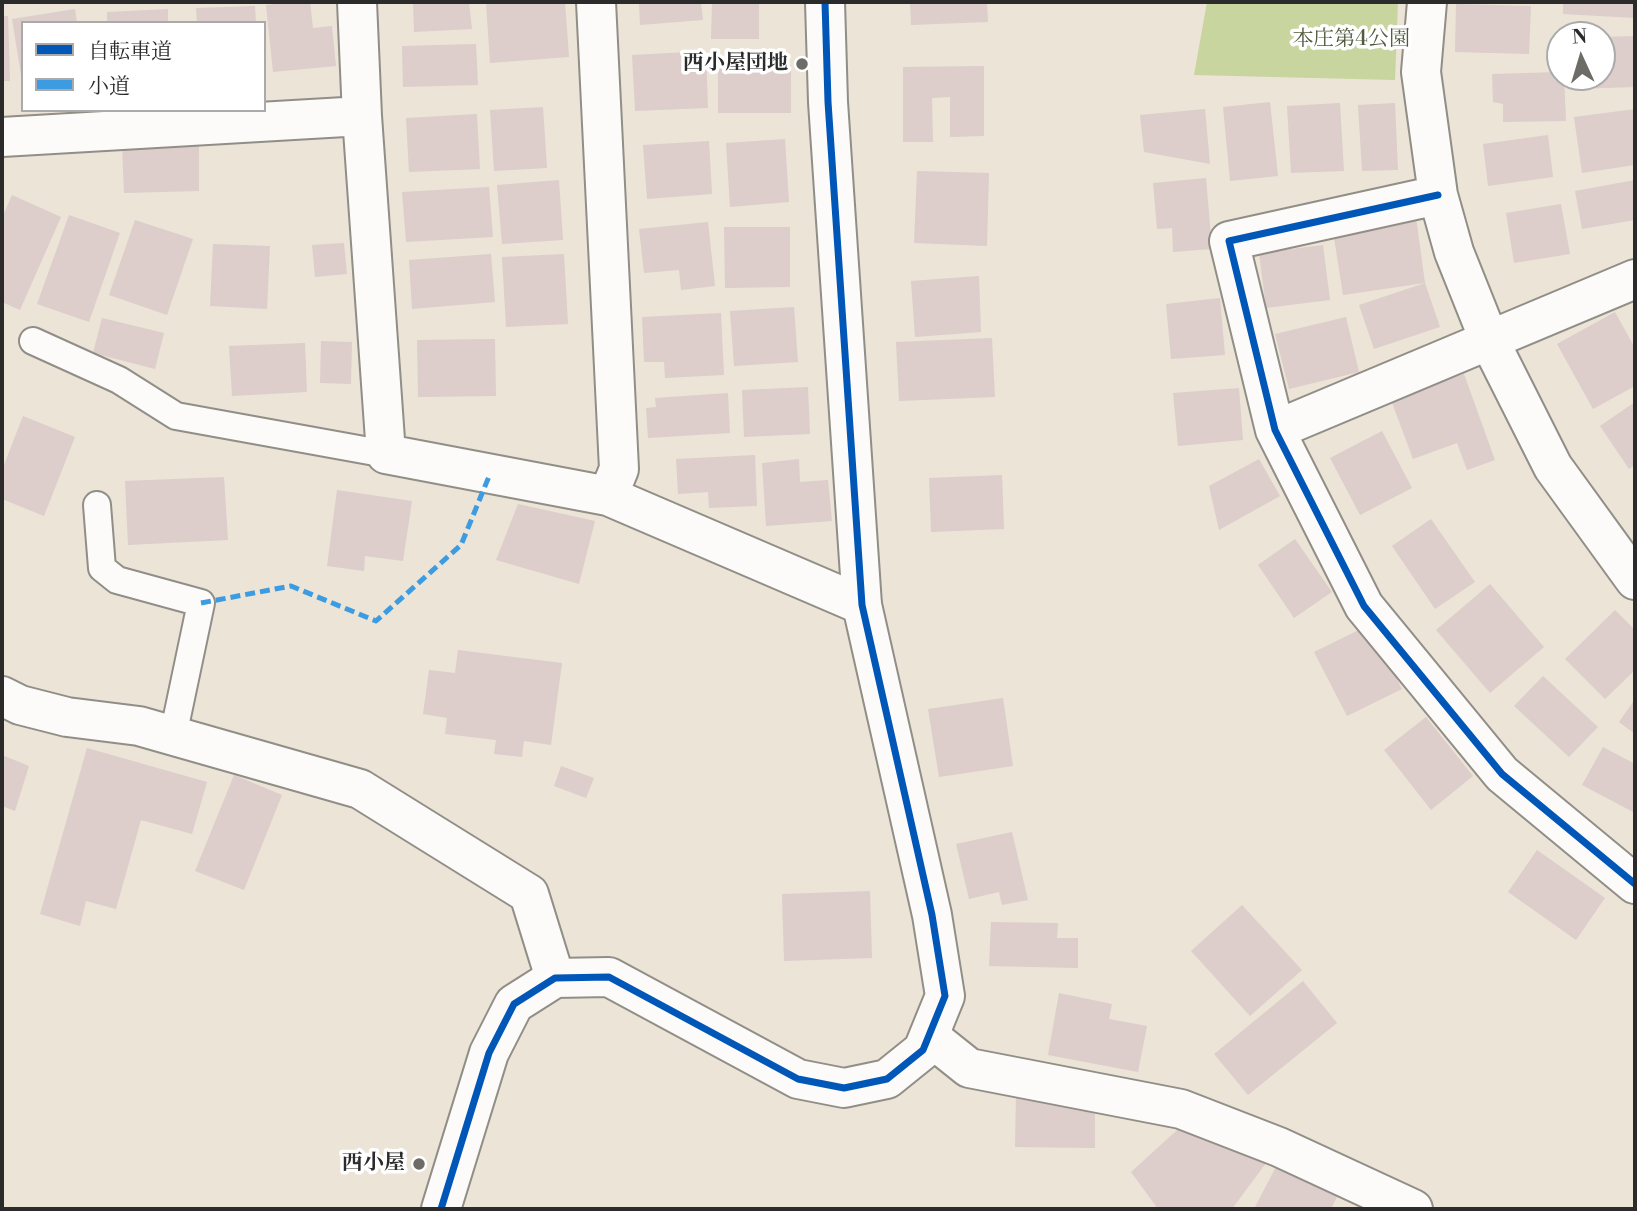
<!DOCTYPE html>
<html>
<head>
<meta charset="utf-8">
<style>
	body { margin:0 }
	#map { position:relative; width:1637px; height:1211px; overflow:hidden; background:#ebe4d7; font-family:"Libre Bodoni","Noto Serif JP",serif }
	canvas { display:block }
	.frame { position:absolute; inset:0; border:4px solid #2b2b2b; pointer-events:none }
	.legend { position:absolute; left:21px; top:21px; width:245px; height:91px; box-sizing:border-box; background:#fff; border:2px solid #aaa; margin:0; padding:9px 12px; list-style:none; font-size:21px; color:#2b2b2b }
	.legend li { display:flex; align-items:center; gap:14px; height:35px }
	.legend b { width:35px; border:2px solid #aaa }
	.north { position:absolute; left:1546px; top:21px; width:70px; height:70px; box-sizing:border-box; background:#fff; border:2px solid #aaa; border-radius:50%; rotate:356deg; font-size:19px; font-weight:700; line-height:28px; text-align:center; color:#2b2b2b }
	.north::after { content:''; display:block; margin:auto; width:24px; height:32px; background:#6e6c67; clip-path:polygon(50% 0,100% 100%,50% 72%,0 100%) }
</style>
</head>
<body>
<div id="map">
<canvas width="1637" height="1211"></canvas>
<div class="frame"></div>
<ul class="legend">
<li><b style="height:9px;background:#0057b8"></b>自転車道</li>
<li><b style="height:9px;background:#3d9ce1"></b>小道</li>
</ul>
<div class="north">N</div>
</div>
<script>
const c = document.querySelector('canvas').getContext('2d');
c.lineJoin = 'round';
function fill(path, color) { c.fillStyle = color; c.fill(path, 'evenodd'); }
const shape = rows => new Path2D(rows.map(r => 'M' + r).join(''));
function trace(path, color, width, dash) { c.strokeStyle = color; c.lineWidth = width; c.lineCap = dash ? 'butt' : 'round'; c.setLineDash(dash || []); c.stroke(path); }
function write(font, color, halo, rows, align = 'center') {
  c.font = font + ' "Libre Bodoni","Noto Serif JP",serif'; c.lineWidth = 7; c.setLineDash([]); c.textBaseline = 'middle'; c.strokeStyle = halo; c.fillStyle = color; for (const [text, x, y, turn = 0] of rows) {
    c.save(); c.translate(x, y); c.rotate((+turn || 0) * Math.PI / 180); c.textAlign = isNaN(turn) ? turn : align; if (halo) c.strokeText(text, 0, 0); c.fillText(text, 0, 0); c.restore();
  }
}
fill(shape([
	[1207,2,1398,2,1395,80,1194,75]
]), '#c8d59e');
fill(shape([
	[294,2,310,2,313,28,332,26,336,66,273,72,266,5],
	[413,2,469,2,472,29,414,32],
	[486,2,565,2,569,57,490,63],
	[639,2,701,2,703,20,640,25],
	[712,2,759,2,759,39,711,39],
	[910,2,987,2,988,22,911,25],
	[1563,2,1635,2,1635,18,1563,14],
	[1456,4,1531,6,1529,54,1455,52],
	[255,6,256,23,197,23,196,8],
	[75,9,77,23,23,23,21,75,12,19],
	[168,9,168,23,107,23,107,12],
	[2,16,8,16,10,81,2,81],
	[1635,36,1635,87,1575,89,1575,77,1602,77,1602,37],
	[476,44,478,85,403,87,402,46],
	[706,51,708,108,635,111,632,55],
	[718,64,791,65,791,113,718,113],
	[984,66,984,136,950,137,950,97,932,98,933,142,903,142,903,67],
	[1560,72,1560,77,1564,77,1566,121,1503,122,1503,104,1493,102,1492,74],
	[1270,102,1278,176,1230,181,1223,107],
	[1340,103,1344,171,1291,173,1287,106],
	[1395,103,1398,170,1362,171,1358,105],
	[543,107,547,168,494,171,490,110],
	[1205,109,1210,164,1144,152,1140,115],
	[1635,109,1635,165,1582,173,1574,117],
	[477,114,480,169,409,172,406,118],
	[1548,135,1553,177,1488,186,1483,144],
	[785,139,789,202,730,207,726,143],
	[709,141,712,194,647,199,643,145],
	[199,144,199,191,124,193,122,146],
	[917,171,989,173,987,246,914,243],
	[1206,178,1212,249,1173,252,1172,228,1157,229,1153,183],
	[559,180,563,240,502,244,497,185],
	[1635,180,1635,220,1582,229,1575,191],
	[489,187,493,237,406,242,402,192],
	[12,195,61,217,20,310,2,302,2,218],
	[1561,204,1570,254,1514,263,1506,213],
	[69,215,120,233,89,322,37,304],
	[1416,217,1425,283,1440,327,1374,349,1359,305,1425,283,1343,295,1333,231],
	[135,220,193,239,167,315,109,295],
	[708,222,715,286,681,290,679,270,644,273,639,229],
	[724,227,790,227,790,287,725,288],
	[344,243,347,274,315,277,312,245],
	[213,244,270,246,267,309,210,306],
	[1323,245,1330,300,1266,308,1259,253],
	[491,254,495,302,412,309,409,260],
	[564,254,568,324,506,327,502,257],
	[979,276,981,332,915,337,911,281],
	[1220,298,1225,355,1171,359,1166,304],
	[794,307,798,362,734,366,730,311],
	[1615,312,1635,348,1635,386,1593,409,1557,344],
	[721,313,724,375,665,378,664,362,644,362,642,317],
	[1346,317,1359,372,1289,389,1275,334],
	[102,318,164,333,155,369,93,353],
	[992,338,995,397,899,401,896,342],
	[495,339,496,396,418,397,417,340],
	[321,341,352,342,351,384,320,383],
	[305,343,307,392,232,396,229,346],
	[1464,374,1495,460,1467,470,1457,443,1413,459,1391,400],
	[808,387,810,434,744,437,742,390],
	[1239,388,1243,440,1178,446,1173,393],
	[728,393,730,433,648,438,646,408,656,407,655,398],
	[1635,402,1635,465,1629,469,1600,426],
	[23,416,75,437,44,516,2,499,2,470],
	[1382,431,1412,488,1360,515,1330,458],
	[755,455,757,506,709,508,708,492,678,494,676,459],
	[799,459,800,482,828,480,832,521,766,526,762,463],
	[1259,459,1280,496,1219,530,1209,486],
	[1002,475,1004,529,931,532,929,478],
	[224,477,228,540,128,545,125,481],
	[337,490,412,501,403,561,365,556,364,571,327,566],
	[518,504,595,521,579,584,496,560],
	[1431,519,1475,582,1435,609,1392,546],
	[1295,539,1332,592,1294,618,1258,565],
	[1490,584,1544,647,1490,693,1436,630],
	[1615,610,1635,630,1635,670,1605,699,1565,659],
	[1369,625,1402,689,1347,716,1314,652],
	[458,650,562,663,551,745,524,741,522,757,494,754,496,740,445,734,447,718,423,714,429,670,455,673],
	[1543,676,1598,727,1569,757,1514,706],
	[1003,698,1013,766,939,777,928,709],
	[1635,699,1635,734,1619,722],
	[1426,717,1473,776,1431,810,1384,750],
	[1603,747,1635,764,1635,813,1582,785],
	[87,748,207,782,192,834,141,820,116,909,86,901,80,926,40,914],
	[2,755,29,766,15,811,2,806],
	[561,766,594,778,586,798,554,786],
	[234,775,282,795,244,890,195,871],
	[1012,832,1028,900,1002,905,999,892,969,899,956,844],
	[1537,850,1605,898,1576,940,1508,892],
	[870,891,872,958,784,961,782,894],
	[1242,905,1302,970,1250,1016,1191,951],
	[991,922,1058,923,1057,938,1078,938,1078,968,989,966],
	[1303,981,1337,1023,1248,1095,1214,1054],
	[1059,993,1112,1004,1109,1019,1147,1026,1138,1072,1048,1055],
	[1016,1094,1095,1095,1095,1148,1015,1147],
	[1187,1121,1272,1155,1232,1209,1158,1209,1131,1172],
	[1279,1161,1340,1191,1331,1209,1255,1207]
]), '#ddcdcb');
const lane = shape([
	[33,341,119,380,176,416,386,454],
	[97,505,102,568,117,580,201,603,173,736]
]);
const street = shape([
	[357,2,362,116,386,454,608,496,862,605],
	[596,2,619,469,608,496],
	[1427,2,1421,72,1438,195,1454,252,1490,342,1553,467,1635,580],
	[2,137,362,116],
	[1438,195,1229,241,1275,430,1364,606,1502,774,1635,884],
	[1275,430,1635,279],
	[2,696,20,705,67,717,139,726,360,789,529,894,555,978],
	[929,1036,969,1068,1181,1109,1279,1147,1413,1209]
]);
const secondary = shape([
	[441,1209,489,1053,514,1004,555,978,609,977,798,1079,844,1088,887,1079,923,1050,945,996,932,915,862,605,828,102,825,2]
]);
trace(lane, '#918e87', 30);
trace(street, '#918e87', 42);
trace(secondary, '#918e87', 42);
trace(lane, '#fcfbf9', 26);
trace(street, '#fcfbf9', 38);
trace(secondary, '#fcfbf9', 38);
trace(shape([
	[201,603,291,586,376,621,461,545,490,474]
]), '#3d9ce1', 5, [10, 5]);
trace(shape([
	[1438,195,1229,241,1275,430,1364,606,1502,774,1635,884],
	[441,1209,489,1053,514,1004,555,978,609,977,798,1079,844,1088,887,1079,923,1050,945,996,932,915,862,605,828,102,825,2]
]), '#0057b8', 7);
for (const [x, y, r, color] of [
	[802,64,7,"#6e6c67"],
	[419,1164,7,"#6e6c67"]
]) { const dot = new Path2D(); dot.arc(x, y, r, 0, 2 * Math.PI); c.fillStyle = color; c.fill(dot); trace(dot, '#fff', 2.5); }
write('21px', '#515a3f', '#fff', [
	["本庄第4公園",1351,40]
]);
write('bold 21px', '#2b2b2b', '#fff', [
	["西小屋団地",788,64],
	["西小屋",405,1164]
], 'right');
</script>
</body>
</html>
